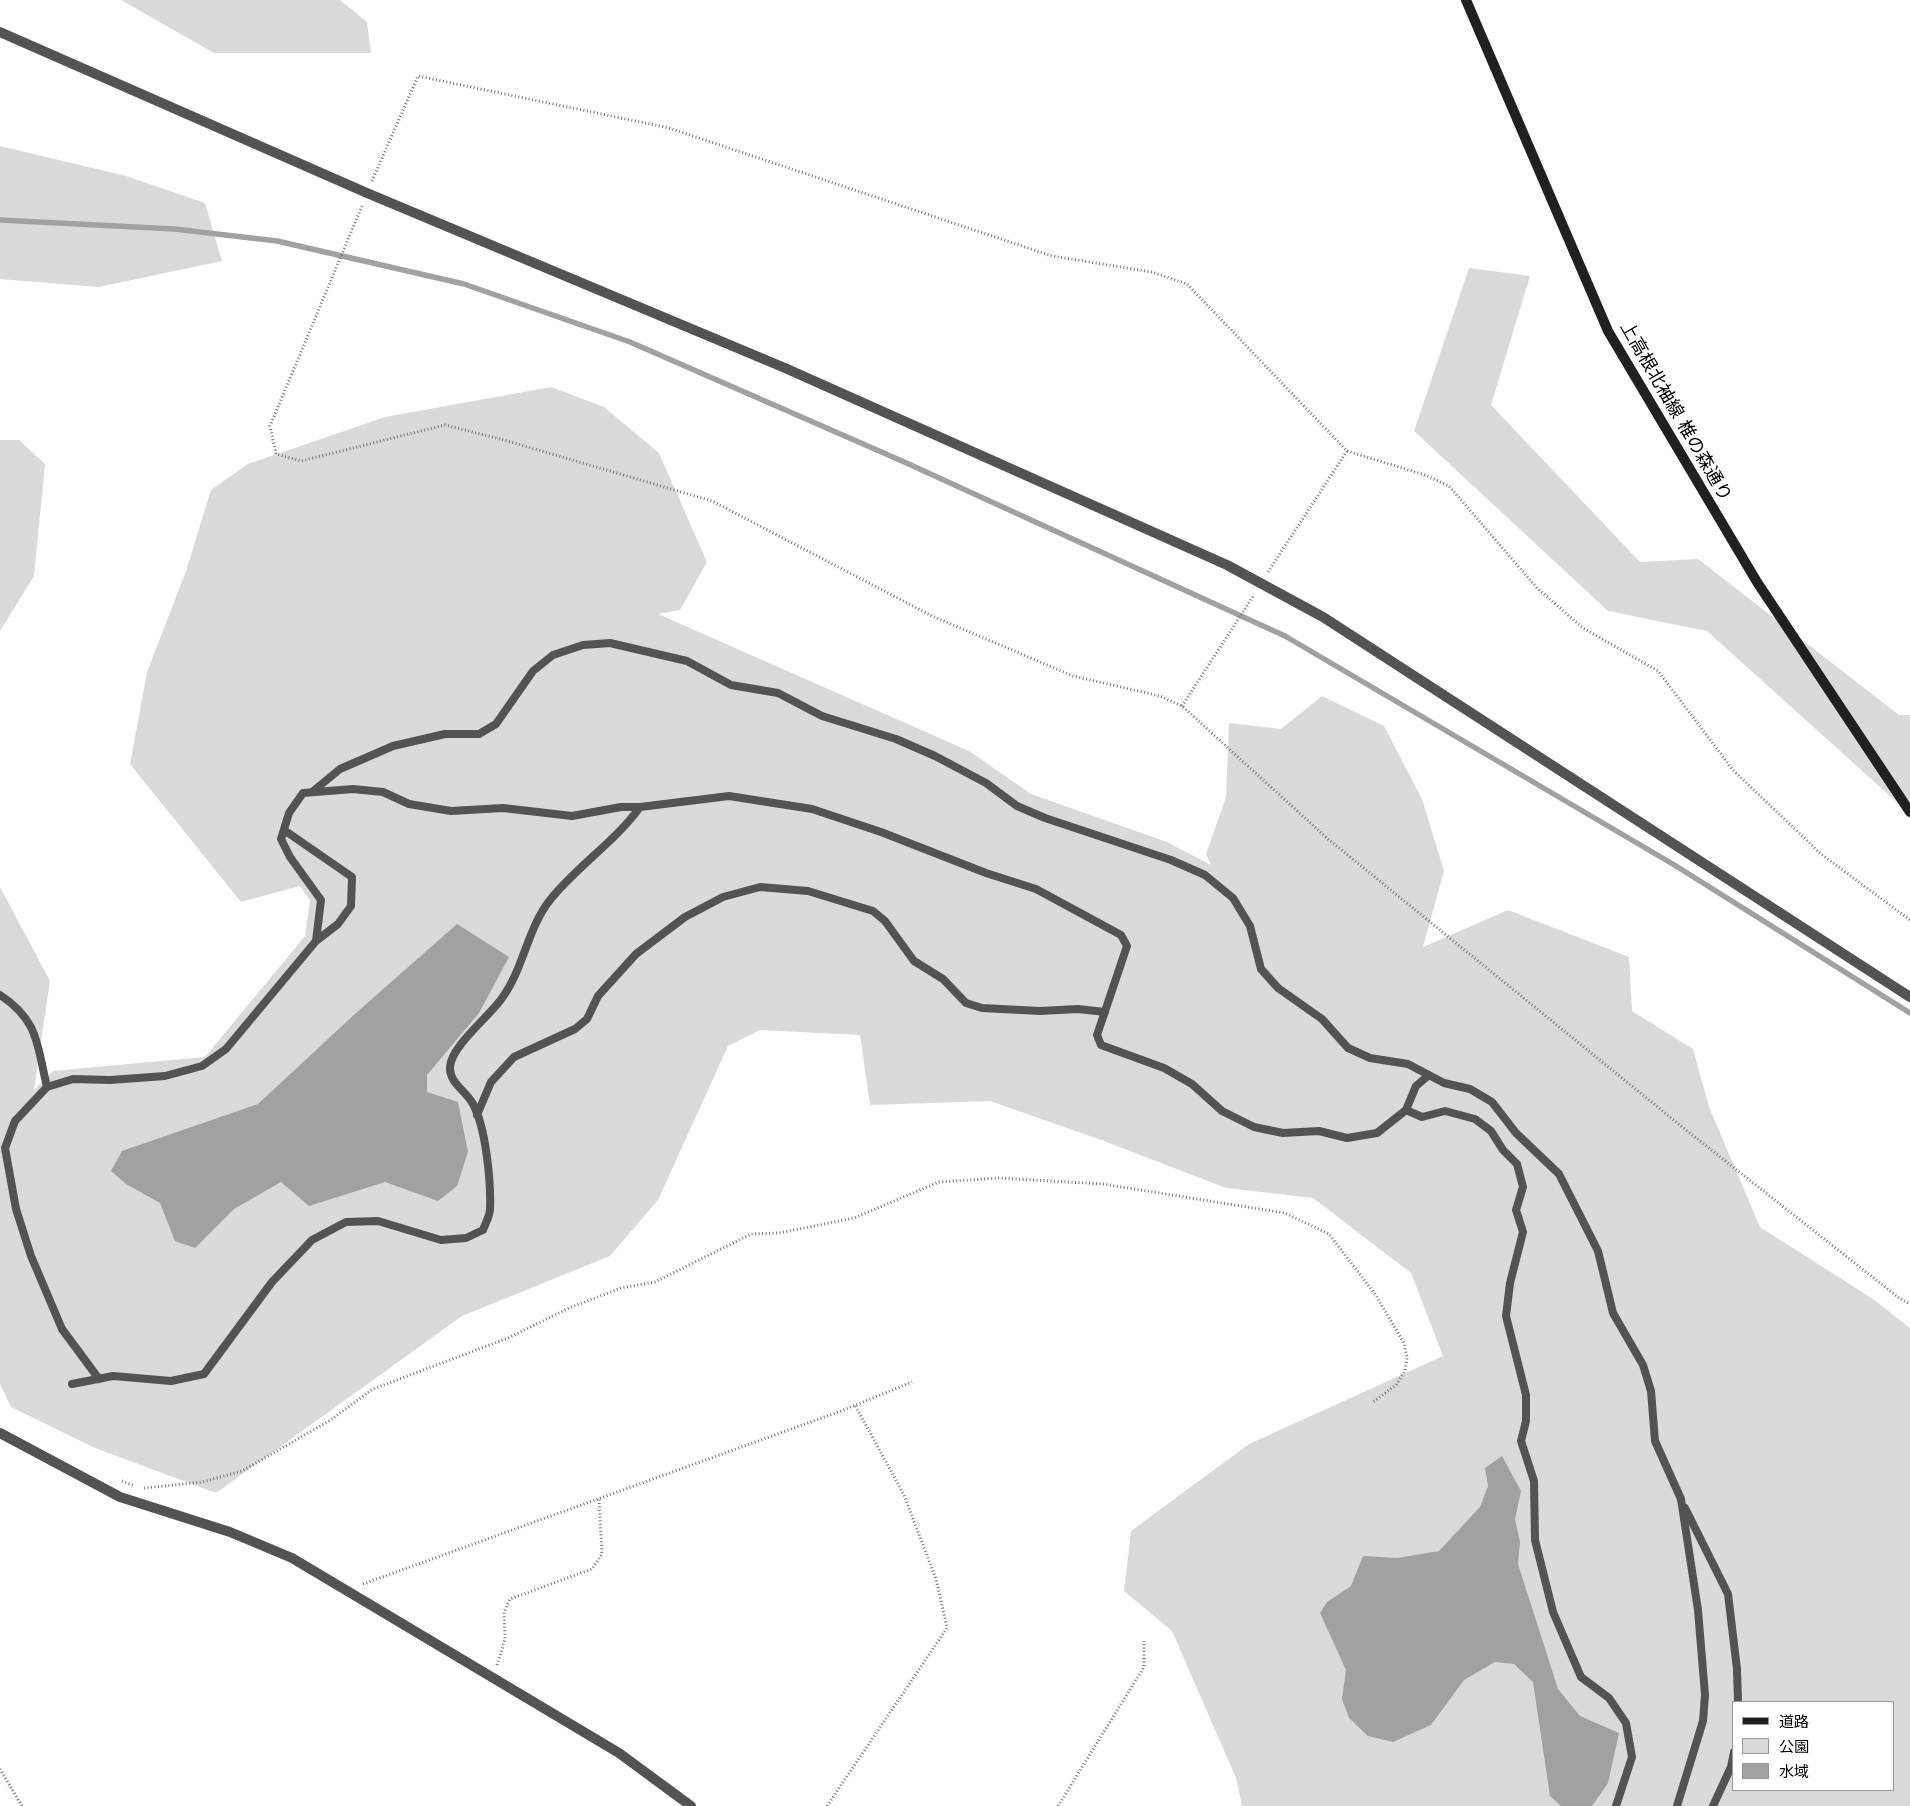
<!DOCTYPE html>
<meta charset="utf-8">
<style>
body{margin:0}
#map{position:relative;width:1910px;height:1806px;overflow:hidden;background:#fff;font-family:"DejaVu Sans","Noto Sans JP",sans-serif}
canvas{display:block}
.legend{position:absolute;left:1732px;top:1701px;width:162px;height:90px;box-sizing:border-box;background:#fff;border:1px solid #999;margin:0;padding:6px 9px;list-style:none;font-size:15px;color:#000}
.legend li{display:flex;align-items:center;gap:10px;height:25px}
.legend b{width:25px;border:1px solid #999}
</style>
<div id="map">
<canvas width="1910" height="1806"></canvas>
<ul class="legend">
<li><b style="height:6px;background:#202020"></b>道路</li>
<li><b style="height:14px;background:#dadada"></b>公園</li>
<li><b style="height:14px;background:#a1a1a1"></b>水域</li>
</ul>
</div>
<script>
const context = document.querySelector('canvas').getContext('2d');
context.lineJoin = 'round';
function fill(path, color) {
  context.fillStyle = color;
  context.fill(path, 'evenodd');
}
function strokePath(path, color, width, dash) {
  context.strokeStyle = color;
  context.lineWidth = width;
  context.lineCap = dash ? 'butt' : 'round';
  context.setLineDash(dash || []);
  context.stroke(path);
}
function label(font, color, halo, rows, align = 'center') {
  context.font = font + ' "DejaVu Sans","Noto Sans JP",sans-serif';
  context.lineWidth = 4;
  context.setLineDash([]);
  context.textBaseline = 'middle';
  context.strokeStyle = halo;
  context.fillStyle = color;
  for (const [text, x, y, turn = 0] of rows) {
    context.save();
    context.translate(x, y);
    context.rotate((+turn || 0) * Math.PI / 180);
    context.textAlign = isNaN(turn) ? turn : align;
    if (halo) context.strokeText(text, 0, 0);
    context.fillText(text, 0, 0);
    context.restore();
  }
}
fill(new Path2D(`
 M121 0H340L367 22 371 53H214Z
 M0 146 126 176 205 203 222 261 99 287 0 279Z
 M1469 268 1530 276 1491 405 1640 562 1698 559 1899 715H1910V814L1707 631 1608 611 1414 431Z
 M551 387 604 407 659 453 707 562 680 610 658 614 969 751 1031 794 1167 842 1211 865 1206 854 1226 797 1229 723 1281 729 1322 696 1384 726 1422 799 1444 871 1423 947 1508 910 1629 957 1632 1011 1693 1049 1709 1107 1760 1227 1873 1299 1910 1328V1806H1242L1236 1778 1172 1631 1124 1591 1131 1531 1249 1444 1443 1356 1411 1273 1313 1198 1226 1188 1104 1141 990 1101 870 1105 860 1035 760 1030 728 1046 658 1200 610 1256 462 1316 216 1493 95 1448 11 1407 0 1384V887L50 981 34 1090 53 1071 205 1057 305 936 310 900 300 886 241 902 130 764 147 672 186 571 211 490 248 464 385 417ZM1734 1702H1894V1790H1734Z
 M0 440H19L45 464 34 576 0 631Z`), '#dadada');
fill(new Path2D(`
 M457 924 509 957 479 1013 427 1075V1092L458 1102 468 1152 457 1186 438 1201 385 1182 309 1206 281 1182 234 1209 195 1248 175 1241 160 1203 126 1184 111 1171 122 1151 258 1104 356 1013Z
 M1502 1456 1521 1491 1515 1519 1520 1542 1518 1564 1558 1689 1580 1716 1619 1733 1608 1783 1592 1806H1561L1550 1796 1533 1682 1514 1664 1495 1662 1464 1680 1431 1725 1393 1742 1368 1736 1349 1718 1342 1699 1346 1670 1320 1613 1327 1602 1351 1586 1363 1556 1398 1558 1439 1551 1480 1507 1488 1486 1485 1468Z`), '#a1a1a1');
strokePath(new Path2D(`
 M0 220 174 229 277 241 464 284 630 342 902 461 1285 636 1676 866 1910 1013`), '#a1a1a1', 5.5);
strokePath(new Path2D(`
 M372 181 418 76 669 128 1052 256 1152 272 1187 284 1347 451 1425 475 1449 486 1537 588 1583 628 1658 671 1733 770 1821 854 1910 920
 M362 206 270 426 276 454 301 461 445 425 504 440 712 501 932 616 1073 676 1160 696 1182 706 1328 839 1681 1126 1899 1298 1910 1304
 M1268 572 1347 451
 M1182 706 1254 595
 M122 1481 135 1486
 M144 1488 202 1482 242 1471 329 1421 373 1389 508 1338 569 1308 621 1288 655 1282 751 1234 779 1233 854 1218 939 1182 999 1178 1103 1184 1285 1213 1329 1234 1375 1294 1404 1343 1407 1358 1405 1371 1396 1385 1373 1402
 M363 1584 841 1411 912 1382
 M497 1665 505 1639 504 1612 510 1599 592 1569 602 1554 599 1499
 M0 1769 22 1806
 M827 1806 947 1628 936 1579 904 1495 855 1405
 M1058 1806 1144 1667V1641`), '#757575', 3, [1, 2.5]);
strokePath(new Path2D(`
 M312 792 340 769 393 746 445 734H479L496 724 533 671 553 655 583 645 610 643 687 661 731 685 778 693 822 716 896 739 935 756 986 783 1017 806 1045 818 1171 860 1205 875 1233 898 1250 926 1261 969 1278 988 1322 1019 1348 1048 1370 1058 1408 1064 1444 1083 1470 1089 1492 1102 1516 1133 1559 1174 1598 1251 1613 1313 1643 1365 1651 1391 1655 1441 1681 1499 1698 1610 1705 1695 1703 1721 1677 1806
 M284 830 352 877 351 906 338 924 316 941
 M0 995C39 1020 37 1046 47 1087
 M1406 1110 1416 1086 1429 1075
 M477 1115 491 1082 514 1057 575 1029 587 1019 598 996 636 954 685 917 723 897 760 887 808 891 873 911 885 921 914 961 943 979 966 1003 982 1008 1040 1011 1078 1009 1105 1012
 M99 1379 62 1329 31 1256 16 1209 5 1148 15 1121 47 1087 73 1079 110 1080 165 1076 202 1066 226 1049 316 941 321 900 290 857 281 839 289 813 303 793 353 789 383 792 409 804 451 811 503 808 572 816 621 807H640
 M72 1384 113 1376 171 1381 204 1374 272 1282 312 1240 346 1222 378 1221 441 1240 466 1238 483 1230C485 1224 490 1216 490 1209 491 1182 486 1128 473 1104 466 1091 449 1083 450 1067 451 1046 490 1016 502 998 524 968 527 929 550 900 577 866 615 842 640 807L729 796 812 809 881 832 986 873 1036 889 1121 935 1127 946 1097 1035 1101 1045 1164 1068 1192 1084 1222 1111 1254 1127 1283 1133 1319 1131 1347 1138 1377 1133 1406 1110 1422 1117 1445 1111 1475 1119 1491 1131 1503 1150 1517 1164 1523 1187 1516 1210 1523 1232 1510 1283 1506 1316 1526 1395V1421L1521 1441 1534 1481 1535 1540 1553 1612 1581 1677 1609 1698 1626 1723 1632 1757 1616 1806
 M1685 1508 1728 1594 1737 1669 1738 1702
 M1713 1806 1731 1767 1734 1752`), '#535353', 8);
strokePath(new Path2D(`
 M0 32 367 193 785 368 1227 565 1323 617 1910 997
 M0 1433 120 1497 230 1532 292 1558 619 1753 691 1806`), '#535353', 10);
strokePath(new Path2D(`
 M1466 0 1608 331 1757 582 1910 812`), '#202020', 10);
label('18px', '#000', '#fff', [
 ["上高根北袖線 椎の森通り",1675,412,60]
]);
</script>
